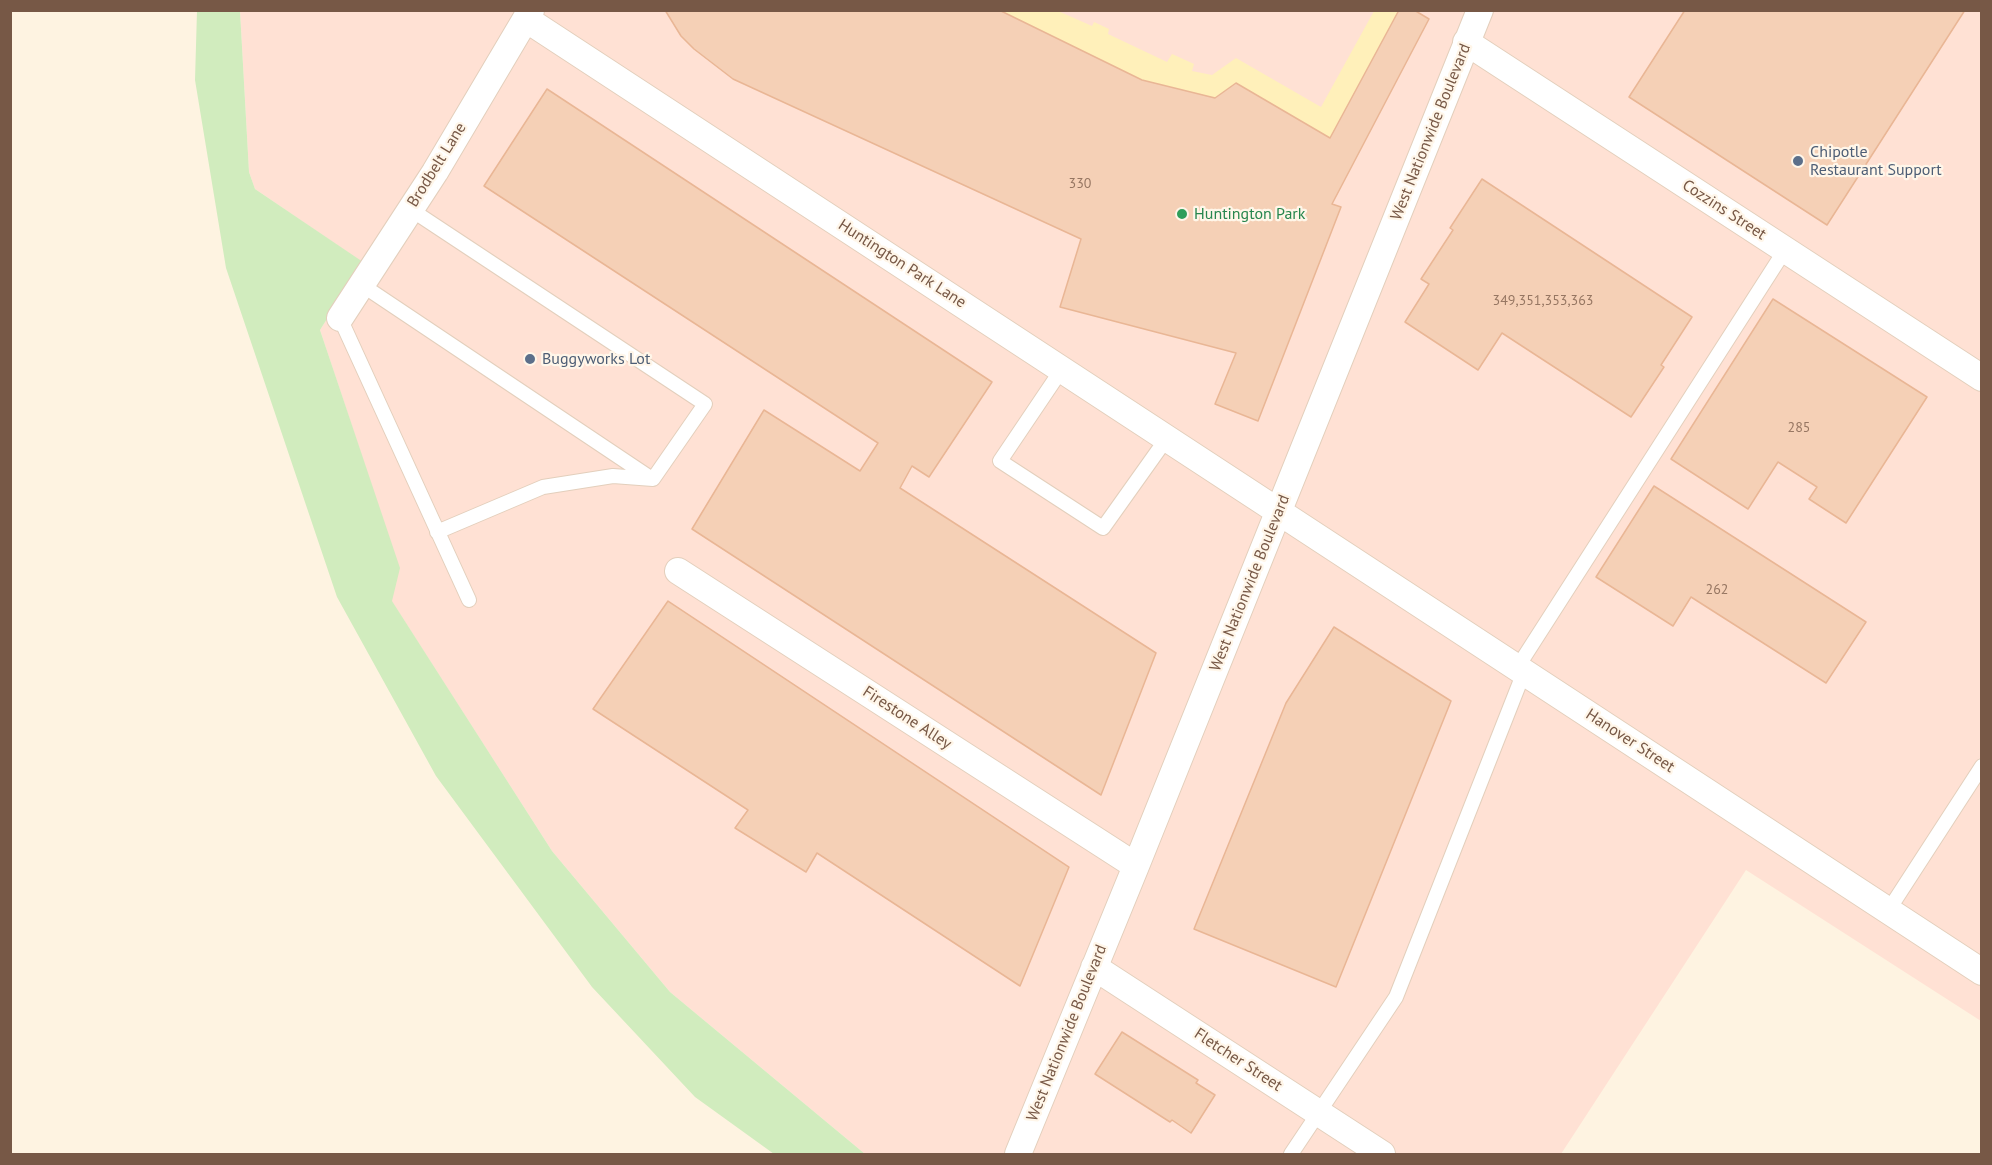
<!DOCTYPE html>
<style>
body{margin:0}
#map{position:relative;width:1992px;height:1165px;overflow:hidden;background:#fef3e1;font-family:"PT Sans",sans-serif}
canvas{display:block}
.frame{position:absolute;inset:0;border:12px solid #775846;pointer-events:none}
</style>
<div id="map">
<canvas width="1992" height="1165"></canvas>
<div class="frame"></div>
</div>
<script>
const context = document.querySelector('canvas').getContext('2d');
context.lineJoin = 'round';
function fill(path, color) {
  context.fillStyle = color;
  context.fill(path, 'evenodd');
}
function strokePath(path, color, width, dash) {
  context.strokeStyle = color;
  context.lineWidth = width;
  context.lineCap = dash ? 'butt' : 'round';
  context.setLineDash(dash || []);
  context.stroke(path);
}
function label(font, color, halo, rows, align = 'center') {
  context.font = font + ' "PT Sans",sans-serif';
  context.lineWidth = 4.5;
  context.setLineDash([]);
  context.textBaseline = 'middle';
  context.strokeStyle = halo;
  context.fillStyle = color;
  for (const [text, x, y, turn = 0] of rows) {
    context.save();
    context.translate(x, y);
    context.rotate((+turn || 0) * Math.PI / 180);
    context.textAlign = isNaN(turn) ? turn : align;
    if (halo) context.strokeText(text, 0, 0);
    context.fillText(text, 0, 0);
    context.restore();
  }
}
fill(new Path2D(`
 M240 11H1981V1021L1746 870 1561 1154H865L670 992 552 851 391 600 399 568 320 330 362 262 255 189 249 172Z`), '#ffe1d4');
fill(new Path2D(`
 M197 11H240L249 172 255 189 363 262 320 330 400 568 392 601 552 851 670 992 865 1154H774L695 1097 592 987 436 776 337 597 226 268 195 80Z`), '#d1ecbe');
fill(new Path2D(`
 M999 11H1058L1092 26 1094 22 1109 29 1108 34 1167 62 1172 54 1194 64 1192 71 1212 75 1236 58 1321 107 1374 11H1399L1330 138 1236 83 1215 98 1142 80Z`), '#fff0ba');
const building = new Path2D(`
 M665 10H999L1142 80 1215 98 1236 83 1330 138 1399 10H1414L1429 19 1332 204 1341 207 1258 421 1215 404 1236 353 1060 307 1081 239 733 79 694 49 681 36Z
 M1685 10H1965L1827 225 1629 97Z
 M547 89 992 382 929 477 912 466 900 488 1156 653 1101 795 692 529 764 410 860 471 878 443 484 186Z
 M1482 179 1692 317 1661 365 1664 367 1631 417 1502 333 1478 370 1405 322 1429 284 1421 279 1453 230 1450 228Z
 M1773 299 1927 397 1846 523 1809 499 1817 487 1778 462 1748 509 1671 459Z
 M1654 486 1866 622 1826 683 1691 597 1673 626 1596 577Z
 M668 601 1069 867 1020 986 817 853 806 872 735 828 748 810 593 709Z
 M1334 627 1451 701 1336 987 1194 929 1286 703Z
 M1122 1032 1198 1080 1196 1083 1215 1095 1191 1133 1172 1120 1170 1122 1095 1074Z`);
fill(building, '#f5d0b6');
strokePath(building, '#e9b695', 1.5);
const lane = new Path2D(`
 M410 209 705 404 653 479 613 476 543 487 437 532
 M362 285 652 479
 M340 318 469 600
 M1062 369 1000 461 1103 528 1167 438
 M1517 668 1785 250
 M1888 911 1982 766
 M1291 1154 1396 997 1524 672`);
const street = new Path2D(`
 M526 19 1982 972
 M1466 42 1982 378
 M340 318 435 172 531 10
 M678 571 1136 866
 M1094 967 1382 1154
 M1018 1154 1136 866 1480 10`);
strokePath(lane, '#e3cfbc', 16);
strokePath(street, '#e3cfbc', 28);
strokePath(lane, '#fff', 14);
strokePath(street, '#fff', 26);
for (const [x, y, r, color] of [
 [1798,161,6,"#5c6f8a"],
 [1182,214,6,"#2e9e5b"],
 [530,359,6,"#5c6f8a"]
]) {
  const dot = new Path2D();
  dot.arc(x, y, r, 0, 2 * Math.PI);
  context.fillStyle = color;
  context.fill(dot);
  strokePath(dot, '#fff6e9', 2);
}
label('14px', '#967662', null, [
 ["330",1080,184],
 ["349,351,353,363",1543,301],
 ["285",1799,428],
 ["262",1717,590]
]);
label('16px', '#775846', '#fff6e9', [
 ["West Nationwide Boulevard",1431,132,-68],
 ["Brodbelt Lane",437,165,-58],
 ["Cozzins Street",1724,210,33],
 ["Huntington Park Lane",902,264,33],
 ["West Nationwide Boulevard",1250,583,-68],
 ["Firestone Alley",907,718,33],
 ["Hanover Street",1630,741,33],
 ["West Nationwide Boulevard",1067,1033,-68],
 ["Fletcher Street",1238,1060,33]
]);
label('16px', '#4e5e75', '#fff6e9', [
 ["Chipotle",1810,152],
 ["Restaurant Support",1810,170],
 ["Buggyworks Lot",542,359]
], 'left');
label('16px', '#27864d', '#fff6e9', [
 ["Huntington Park",1194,214]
], 'left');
</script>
